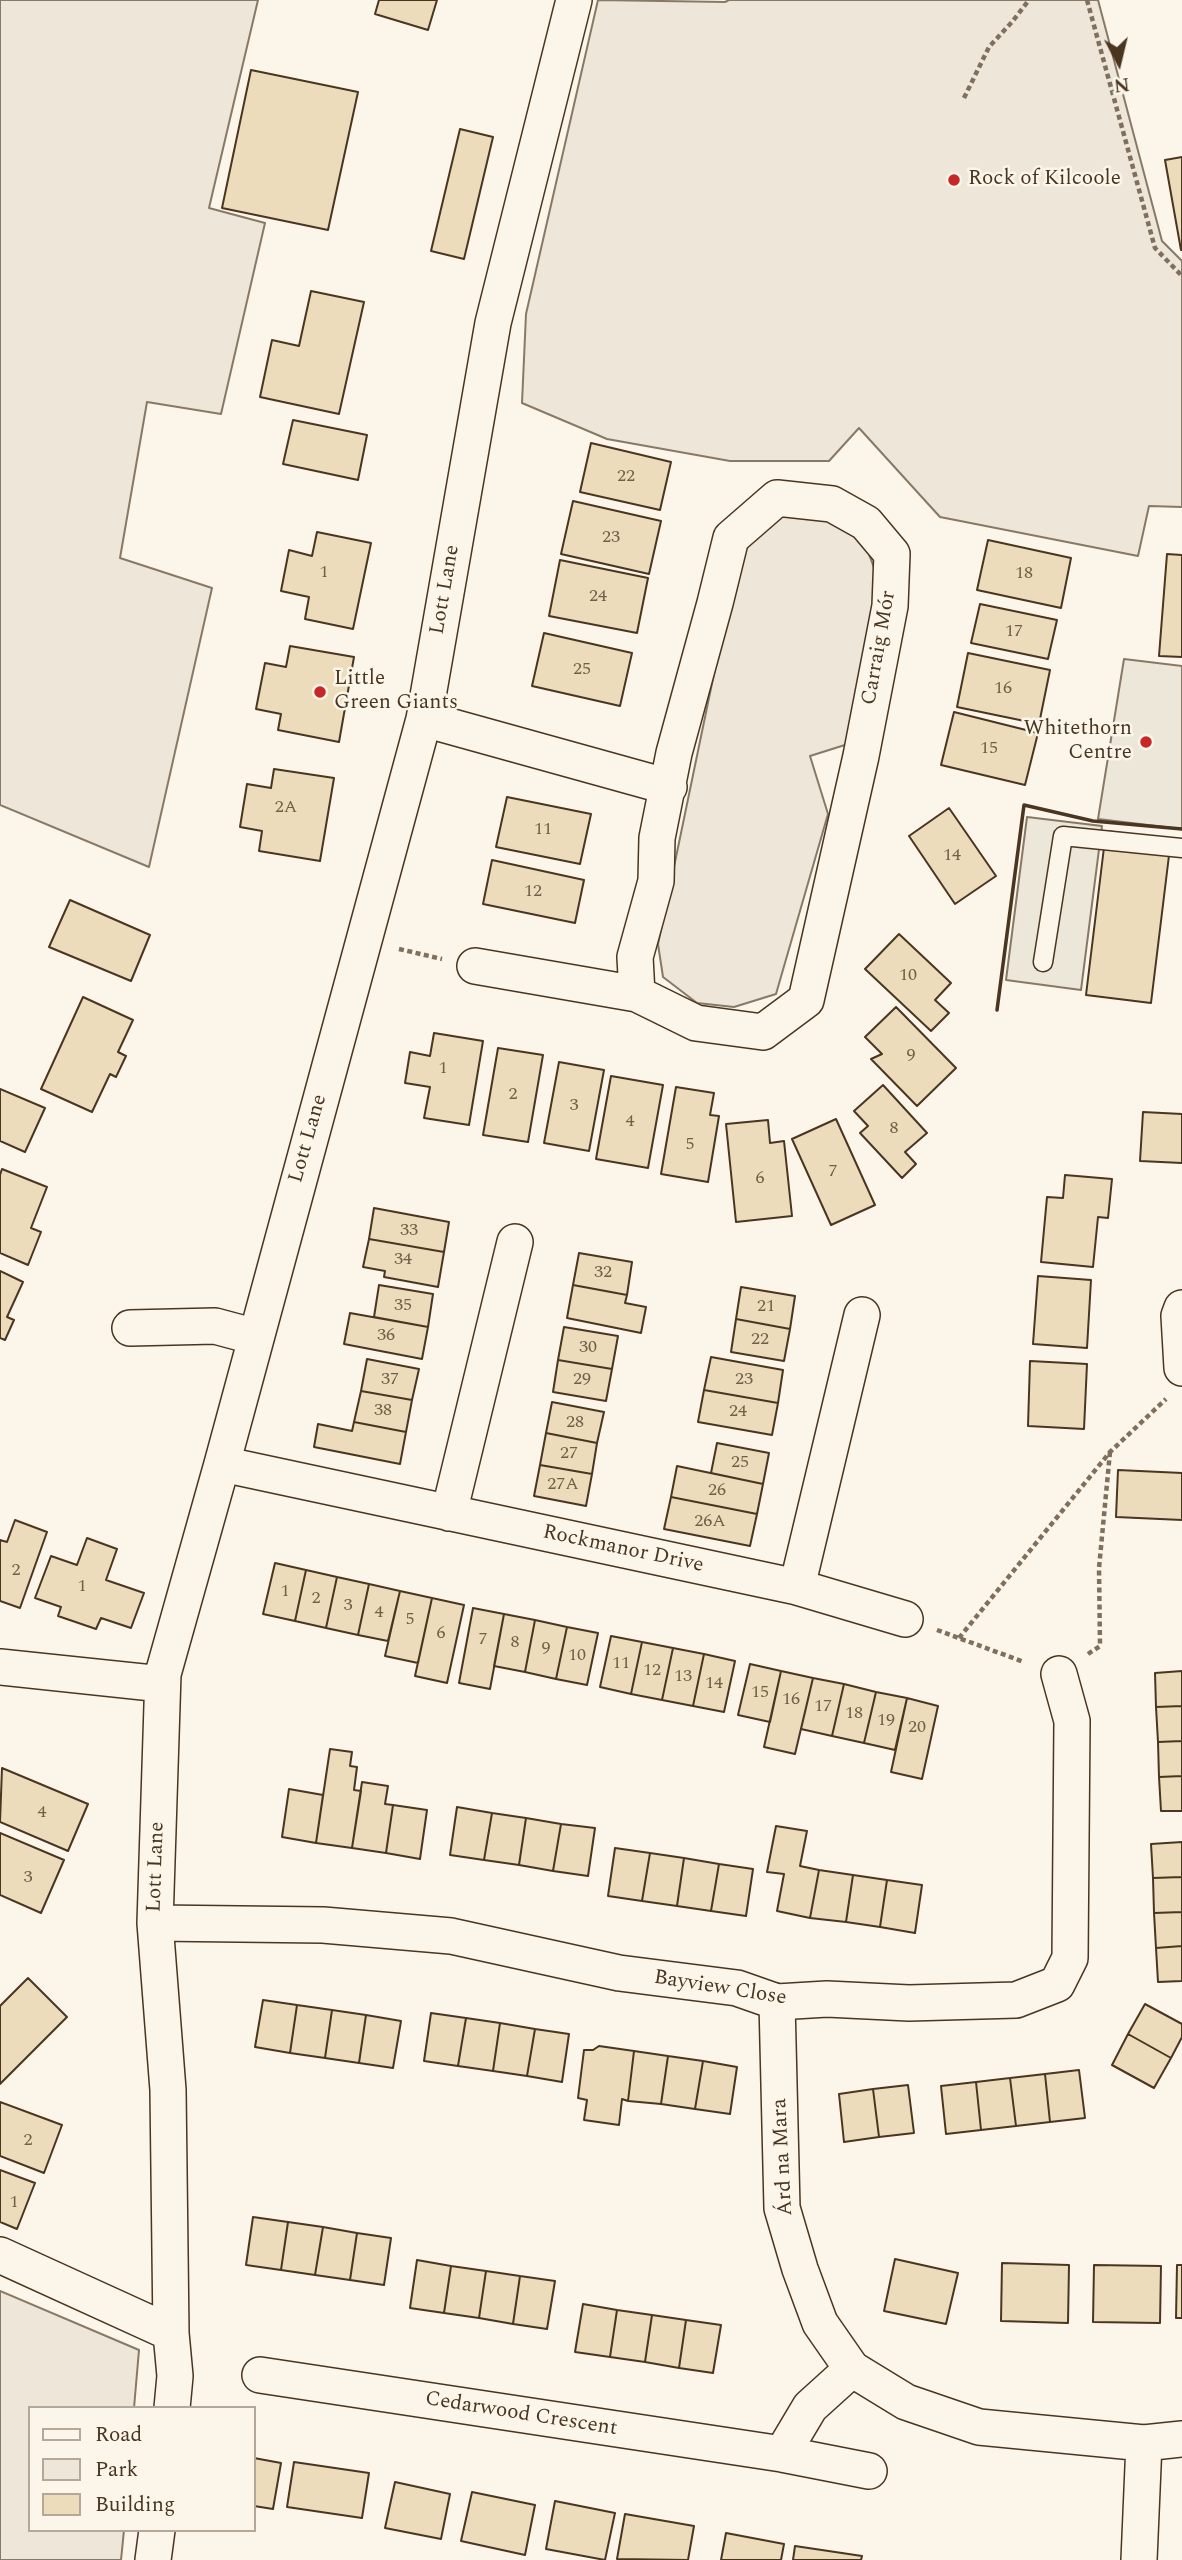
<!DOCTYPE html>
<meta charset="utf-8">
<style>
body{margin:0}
#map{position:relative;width:1182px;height:2560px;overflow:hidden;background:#fbf6e9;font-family:Spectral,serif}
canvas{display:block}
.legend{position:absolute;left:28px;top:2406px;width:228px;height:126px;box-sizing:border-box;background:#fbf6e9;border:2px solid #b4a999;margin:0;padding:9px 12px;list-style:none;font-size:21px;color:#4a3520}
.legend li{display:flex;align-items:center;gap:14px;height:35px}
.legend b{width:35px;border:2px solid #b4a999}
.north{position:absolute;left:1084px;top:28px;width:70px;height:70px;-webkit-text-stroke:5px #fbf6e9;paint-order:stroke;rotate:173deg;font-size:19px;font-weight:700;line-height:28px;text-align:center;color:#4a3520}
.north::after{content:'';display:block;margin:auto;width:24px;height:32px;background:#4a3520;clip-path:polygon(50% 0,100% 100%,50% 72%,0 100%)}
</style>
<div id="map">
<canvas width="1182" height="2560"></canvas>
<ul class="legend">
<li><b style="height:9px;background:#fbf6e9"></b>Road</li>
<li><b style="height:19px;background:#ede6d9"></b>Park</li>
<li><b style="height:19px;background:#ecdcbc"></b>Building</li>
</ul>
<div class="north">N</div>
</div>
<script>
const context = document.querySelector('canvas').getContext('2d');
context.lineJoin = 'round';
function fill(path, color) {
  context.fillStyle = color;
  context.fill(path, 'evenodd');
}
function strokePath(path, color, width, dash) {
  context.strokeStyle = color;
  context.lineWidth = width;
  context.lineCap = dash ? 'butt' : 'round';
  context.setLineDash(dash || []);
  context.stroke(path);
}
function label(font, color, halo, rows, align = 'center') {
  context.font = font + ' Spectral,serif';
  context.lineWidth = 5;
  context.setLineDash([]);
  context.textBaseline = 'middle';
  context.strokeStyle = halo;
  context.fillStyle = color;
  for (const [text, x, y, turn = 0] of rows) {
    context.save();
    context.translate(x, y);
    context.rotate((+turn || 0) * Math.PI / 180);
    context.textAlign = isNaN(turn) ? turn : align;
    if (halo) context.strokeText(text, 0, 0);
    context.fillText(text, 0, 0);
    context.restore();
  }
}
const green = new Path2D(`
 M0 0H258L209 208 265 223 221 414 147 402 120 558 212 588 149 867 0 805Z
 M598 0 725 2 729 0H1098L1162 241 1182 261V507L1149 506 1138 556 940 517 859 428 829 461H730L607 439 522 403 526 314Z
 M785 513 836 519 864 541 876 573 878 590 848 744 810 756 828 814 776 994 734 1007 697 1003 663 977 658 944 739 553Z
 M0 2291 139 2350 134 2408H30V2530H124L121 2560H0Z`);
fill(green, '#ede6d9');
strokePath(green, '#887966', 2);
const parking = new Path2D(`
 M1124 659 1182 666V829L1098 819Z
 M1027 817 1102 826 1081 990 1006 980Z`);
fill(parking, '#ede7d9');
strokePath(parking, '#887966', 2);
const building = new Path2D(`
 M379 0H437L428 30 375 14Z
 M251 70 358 92 328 230 222 208Z
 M460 129 493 137 464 259 431 251Z
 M1182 157V250H1181L1165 160Z
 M311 291 364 302 339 414 260 397 272 340 299 346Z
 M293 420 367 435 358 480 283 464Z
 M591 443 671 462 660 510 580 492Z
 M573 501 661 521 649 574 561 554Z
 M317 532 371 543 353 629 305 619 309 597 281 591 289 550 312 556Z
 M988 540 1071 558 1061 608 977 590Z
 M1167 554 1182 555V657L1159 656Z
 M560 560 648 578 637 633 549 616Z
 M980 604 1057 620 1048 659 971 643Z
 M544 633 632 653 620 706 532 686Z
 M290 646 354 657 339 742 278 730 281 714 256 709 265 663 286 667Z
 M968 653 1050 670 1039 724 957 707Z
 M954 712 1038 733 1025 785 941 765Z
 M274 769 334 778 320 861 259 851 262 831 240 827 247 784 271 788Z
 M507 797 591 814 580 864 496 847Z
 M949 808 996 876 955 904 909 836Z
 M1106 831 1171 839 1151 1003 1086 995Z
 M492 860 584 880 575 923 483 904Z
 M70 900 150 935 131 981 49 947Z
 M899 934 951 983 935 1000 949 1013 931 1031 865 969Z
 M83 997 133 1020 118 1052 126 1056 116 1077 110 1074 92 1112 41 1089Z
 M896 1007 956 1068 917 1106 871 1059 882 1054 865 1037Z
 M434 1033 483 1041 469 1125 424 1118 430 1087 405 1083 410 1052 430 1056Z
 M498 1048 543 1055 528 1142 483 1135Z
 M559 1062 604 1070 589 1151 544 1143Z
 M611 1076 663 1085 648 1168 596 1159Z
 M883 1085 927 1133 905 1152 916 1164 902 1178 860 1133 868 1126 854 1111Z
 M676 1087 714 1093 710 1115 719 1116 708 1182 661 1174Z
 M0 1089 45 1108 25 1152 0 1141Z
 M1143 1112 1182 1114V1163L1140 1161Z
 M836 1119 875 1205 831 1225 792 1139Z
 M768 1120 770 1143 784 1141 792 1216 736 1222 726 1124Z
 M2 1169 47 1187 31 1228 41 1232 28 1265 0 1253V1175Z
 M1065 1175 1112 1179 1108 1218 1098 1217 1093 1267 1041 1262 1047 1197 1063 1198Z
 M374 1208 449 1222 444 1252 369 1239Z
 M369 1239 444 1252 438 1287 384 1277 385 1271 363 1267Z
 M579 1253 632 1262 627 1295 573 1285Z
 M0 1271 23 1282 7 1317 14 1320 5 1340 0 1338Z
 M1038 1276 1091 1280 1087 1348 1033 1344Z
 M379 1285 433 1294 428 1327 374 1317Z
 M573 1285 627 1295 625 1303 646 1307 641 1333 567 1318Z
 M741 1287 795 1296 790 1329 736 1319Z
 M350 1313 428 1327 422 1359 344 1344Z
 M736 1319 790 1329 784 1361 731 1352Z
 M564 1327 618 1336 612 1369 558 1360Z
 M711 1357 783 1370 778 1403 704 1390Z
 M367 1359 419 1369 412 1400 361 1391Z
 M558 1360 612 1369 606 1401 553 1392Z
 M1030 1361 1087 1364 1084 1429 1028 1426Z
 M704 1390 778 1403 772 1435 698 1422Z
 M361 1391 412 1400 406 1432 354 1422Z
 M552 1402 604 1412 597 1443 546 1433Z
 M354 1422 406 1432 400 1464 314 1447 318 1424 352 1431Z
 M546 1433 597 1443 592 1474 540 1465Z
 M717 1443 769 1453 763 1484 711 1473Z
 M540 1465 592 1474 586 1506 534 1496Z
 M677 1466 763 1484 757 1514 671 1497Z
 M1118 1470 1182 1473V1520L1116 1517Z
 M671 1497 757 1514 750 1546 664 1529Z
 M15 1520 47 1532 20 1608 0 1601V1540L7 1542Z
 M87 1538 117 1549 106 1580 144 1593 131 1628 101 1618 96 1629 58 1616 61 1607 35 1598 51 1556 77 1565Z
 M275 1563 306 1570 295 1621 263 1614Z
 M306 1570 337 1577 326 1628 295 1621Z
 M337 1577 369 1584 358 1635 326 1628Z
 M369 1584 400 1591 388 1641 358 1635Z
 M400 1591 432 1598 418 1663 385 1656Z
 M432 1598 464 1605 447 1683 415 1676Z
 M473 1608 504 1614 490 1689 459 1683Z
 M504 1614 535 1620 525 1672 494 1666Z
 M535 1620 567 1627 556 1679 525 1672Z
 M567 1627 598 1633 587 1685 556 1679Z
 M611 1636 642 1642 631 1694 600 1687Z
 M642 1642 673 1648 662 1700 631 1694Z
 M673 1648 704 1654 693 1706 662 1700Z
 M704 1654 735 1661 724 1712 693 1706Z
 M750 1664 781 1671 770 1722 738 1715Z
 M781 1671 813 1678 795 1754 764 1747Z
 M1182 1671V1706L1156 1707 1155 1673Z
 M813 1678 844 1684 832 1736 801 1729Z
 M844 1684 876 1692 864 1743 832 1736Z
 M876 1692 907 1698 895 1750 864 1743Z
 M907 1698 938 1706 922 1779 891 1772Z
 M1182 1706V1741L1158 1742 1156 1707Z
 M1182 1741V1776L1159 1777 1158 1742Z
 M330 1749 352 1752 350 1766 357 1767 354 1790 361 1791 352 1848 316 1843Z
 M2 1768 88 1804 68 1851 0 1822Z
 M1182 1776V1811H1161L1159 1777Z
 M362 1782 388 1786 385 1804 393 1805 386 1853 352 1848Z
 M289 1789 323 1795 316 1843 282 1837Z
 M393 1805 427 1810 420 1859 386 1853Z
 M457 1807 492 1813 484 1860 450 1855Z
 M492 1813 526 1818 519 1865 484 1860Z
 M526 1818 561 1824 553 1871 519 1865Z
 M561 1824 595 1828 588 1876 553 1871Z
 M776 1826 807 1831 800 1866 819 1870 810 1918 777 1911 784 1874 767 1872Z
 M0 1833 64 1860 41 1913 0 1895Z
 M1182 1842V1877L1153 1878 1151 1844Z
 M615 1848 650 1853 642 1901 608 1896Z
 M650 1853 684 1858 677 1906 642 1901Z
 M684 1858 719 1864 711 1911 677 1906Z
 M719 1864 753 1869 746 1916 711 1911Z
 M819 1870 853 1875 846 1922 810 1918Z
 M853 1875 887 1880 880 1927 846 1922Z
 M1182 1877V1912L1154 1913 1153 1878Z
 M887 1880 922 1885 915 1933 880 1927Z
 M1182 1912V1946L1156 1948 1154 1913Z
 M1182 1946V1981L1158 1982 1156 1948Z
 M28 1978 67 2017 0 2084V2006Z
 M263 2000 297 2005 290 2053 255 2047Z
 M1145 2004 1182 2024V2037L1171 2058 1128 2034Z
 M297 2005 332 2010 325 2058 290 2053Z
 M332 2010 366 2015 359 2063 325 2058Z
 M431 2013 466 2018 458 2066 424 2061Z
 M366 2015 401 2021 393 2068 359 2063Z
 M466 2018 500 2023 493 2071 458 2066Z
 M500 2023 535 2029 527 2076 493 2071Z
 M535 2029 569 2034 562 2082 527 2076Z
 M1128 2034 1171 2058 1154 2088 1112 2065Z
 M599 2046 634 2051 628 2101 622 2099 619 2125 584 2120 587 2100 578 2098 584 2050H593Z
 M634 2051 668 2056 661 2104 628 2101Z
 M668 2056 703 2061 695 2109 661 2104Z
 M703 2061 737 2067 730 2114 695 2109Z
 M1079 2070 1085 2118 1050 2122 1045 2074Z
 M1045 2074 1050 2122 1016 2126 1010 2078Z
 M1010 2078 1016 2126 981 2130 976 2082Z
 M976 2082 981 2130 946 2134 941 2086Z
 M908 2085 914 2133 879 2137 873 2089Z
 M873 2089 879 2137 844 2142 839 2094Z
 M0 2102 62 2125 44 2173 0 2156Z
 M0 2170 35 2183 17 2229 0 2222Z
 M253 2217 288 2222 281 2270 246 2265Z
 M288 2222 323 2227 315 2275 281 2270Z
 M323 2227 357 2233 350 2280 315 2275Z
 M357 2233 391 2238 384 2285 350 2280Z
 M895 2259 958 2273 946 2324 884 2311Z
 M417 2260 451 2266 444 2313 410 2308Z
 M1002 2263 1069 2265 1068 2323 1001 2321Z
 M1094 2265 1161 2266 1160 2323 1093 2322Z
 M1177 2265H1182V2318H1176Z
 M451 2266 486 2271 479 2318 444 2313Z
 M486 2271 520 2276 513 2324 479 2318Z
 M520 2276 555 2281 547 2329 513 2324Z
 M583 2304 617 2310 610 2357 575 2352Z
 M617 2310 652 2315 645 2362 610 2357Z
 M652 2315 686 2320 679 2368 645 2362Z
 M686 2320 721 2325 713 2373 679 2368Z
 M254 2458 281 2463 273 2509 254 2506Z
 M294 2462 369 2473 362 2518 287 2507Z
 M395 2482 450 2494 441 2539 385 2528Z
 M472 2492 535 2505 525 2555 461 2541Z
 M555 2501 615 2513 605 2560 546 2549Z
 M625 2514 694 2526 688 2560 617 2559Z
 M726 2533 784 2544 781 2560H721Z
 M795 2546 862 2556 861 2560H793Z`);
fill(building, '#ecdcbc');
strokePath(building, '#4a3520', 2);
const lane = new Path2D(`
 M1043 962 1063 836 1182 848`);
const street = new Path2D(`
 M777 498 832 504 866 523 892 554 890 606 861 756 806 1000 763 1032 696 1023 637 994 635 957 656 881 657 838 674 753 715 603 731 538Z
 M424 719 669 787
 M475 966 637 994
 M1182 1308 1179 1316 1182 1368
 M130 1328 215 1326 256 1337
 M222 1464 797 1587 905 1619
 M449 1513 515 1242
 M797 1587 862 1315
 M0 1667 162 1684
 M155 1923 323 1925 451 1936 619 1973 737 1988 777 2002 827 1999 909 2003 1016 2000 1057 1984 1070 1958 1072 1721 1059 1674
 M777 2002 782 2208 800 2269 820 2323 852 2369 906 2402 979 2427 1144 2443 1182 2439
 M0 2255 171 2333
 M260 2375 782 2454 869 2471
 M172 2408 175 2376 171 2333 168 2090 155 1923 163 1674 222 1464 424 719 493 323 574 0
 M782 2454 810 2407 852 2369
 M153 2560 157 2530
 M1139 2560 1144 2443`);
strokePath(lane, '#4a3520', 21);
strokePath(street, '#4a3520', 38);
strokePath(new Path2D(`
 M1087 0 1155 248 1182 276
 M964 98 989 47 1012 22 1029 0
 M399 949 442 959
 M937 1630 1024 1662
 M959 1638 1110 1452 1166 1399
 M1088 1654 1100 1646 1099 1568 1110 1452`), '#7f6f5c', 4.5, [5, 3.5]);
strokePath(lane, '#fbf6e9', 18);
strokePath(street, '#fbf6e9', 35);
strokePath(new Path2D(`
 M997 1010 1024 805 1093 821 1182 829`), '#4a3520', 3.5);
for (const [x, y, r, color] of [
 [954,180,7,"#c62828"],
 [320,692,7,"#c62828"],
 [1146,742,7,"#c62828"]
]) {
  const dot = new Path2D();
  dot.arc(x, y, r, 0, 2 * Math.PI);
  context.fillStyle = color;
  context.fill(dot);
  strokePath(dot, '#fbf6e9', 2.5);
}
label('18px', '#725f47', null, [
 ["22",626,477],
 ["23",611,538],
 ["1",324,573],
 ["18",1024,574],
 ["24",598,597],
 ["17",1014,632],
 ["25",582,670],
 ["16",1003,689],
 ["15",989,749],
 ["2A",286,808],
 ["11",543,830],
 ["14",952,856],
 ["12",533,892],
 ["10",908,976],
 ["9",911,1056],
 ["1",443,1069],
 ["2",513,1095],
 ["3",574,1106],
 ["4",630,1122],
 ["8",894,1129],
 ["5",690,1145],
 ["7",833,1172],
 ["6",760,1179],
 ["33",409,1231],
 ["34",403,1260],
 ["32",603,1273],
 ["35",403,1306],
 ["21",766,1307],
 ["36",386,1336],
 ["22",760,1340],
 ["30",588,1348],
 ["37",390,1380],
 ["29",582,1380],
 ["23",744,1380],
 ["38",383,1411],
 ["24",738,1412],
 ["28",575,1423],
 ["27",569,1454],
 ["25",740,1463],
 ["27A",563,1485],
 ["26",717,1491],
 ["26A",710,1522],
 ["2",16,1571],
 ["1",82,1587],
 ["1",285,1592],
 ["2",316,1599],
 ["3",348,1606],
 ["4",379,1613],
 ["5",410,1620],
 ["6",441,1634],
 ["7",483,1640],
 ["8",515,1643],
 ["9",546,1649],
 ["10",577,1656],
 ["11",621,1664],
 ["12",652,1671],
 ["13",683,1677],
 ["14",714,1684],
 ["15",760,1693],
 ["16",791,1700],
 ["17",823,1707],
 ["18",854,1714],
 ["19",886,1721],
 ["20",917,1728],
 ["4",42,1813],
 ["3",28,1878],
 ["2",28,2141],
 ["1",14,2203]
]);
label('21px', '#4a3520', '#fbf6e9', [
 ["Rock of Kilcoole",968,180],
 ["Little",334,680],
 ["Green Giants",334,704],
 ["Whitethorn",1132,730,"right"],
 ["Centre",1132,754,"right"]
], 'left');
label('21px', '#4a3520', '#fbf6e9', [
 ["Lott Lane",446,590,-80],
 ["Carraig Mór",880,648,-80],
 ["Lott Lane",309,1139,-74],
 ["Rockmanor Drive",623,1550,12],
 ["Lott Lane",157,1867,-88],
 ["Bayview Close",720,1989,9],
 ["Árd na Mara",784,2157,-93],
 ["Cedarwood Crescent",521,2415,9]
]);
</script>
